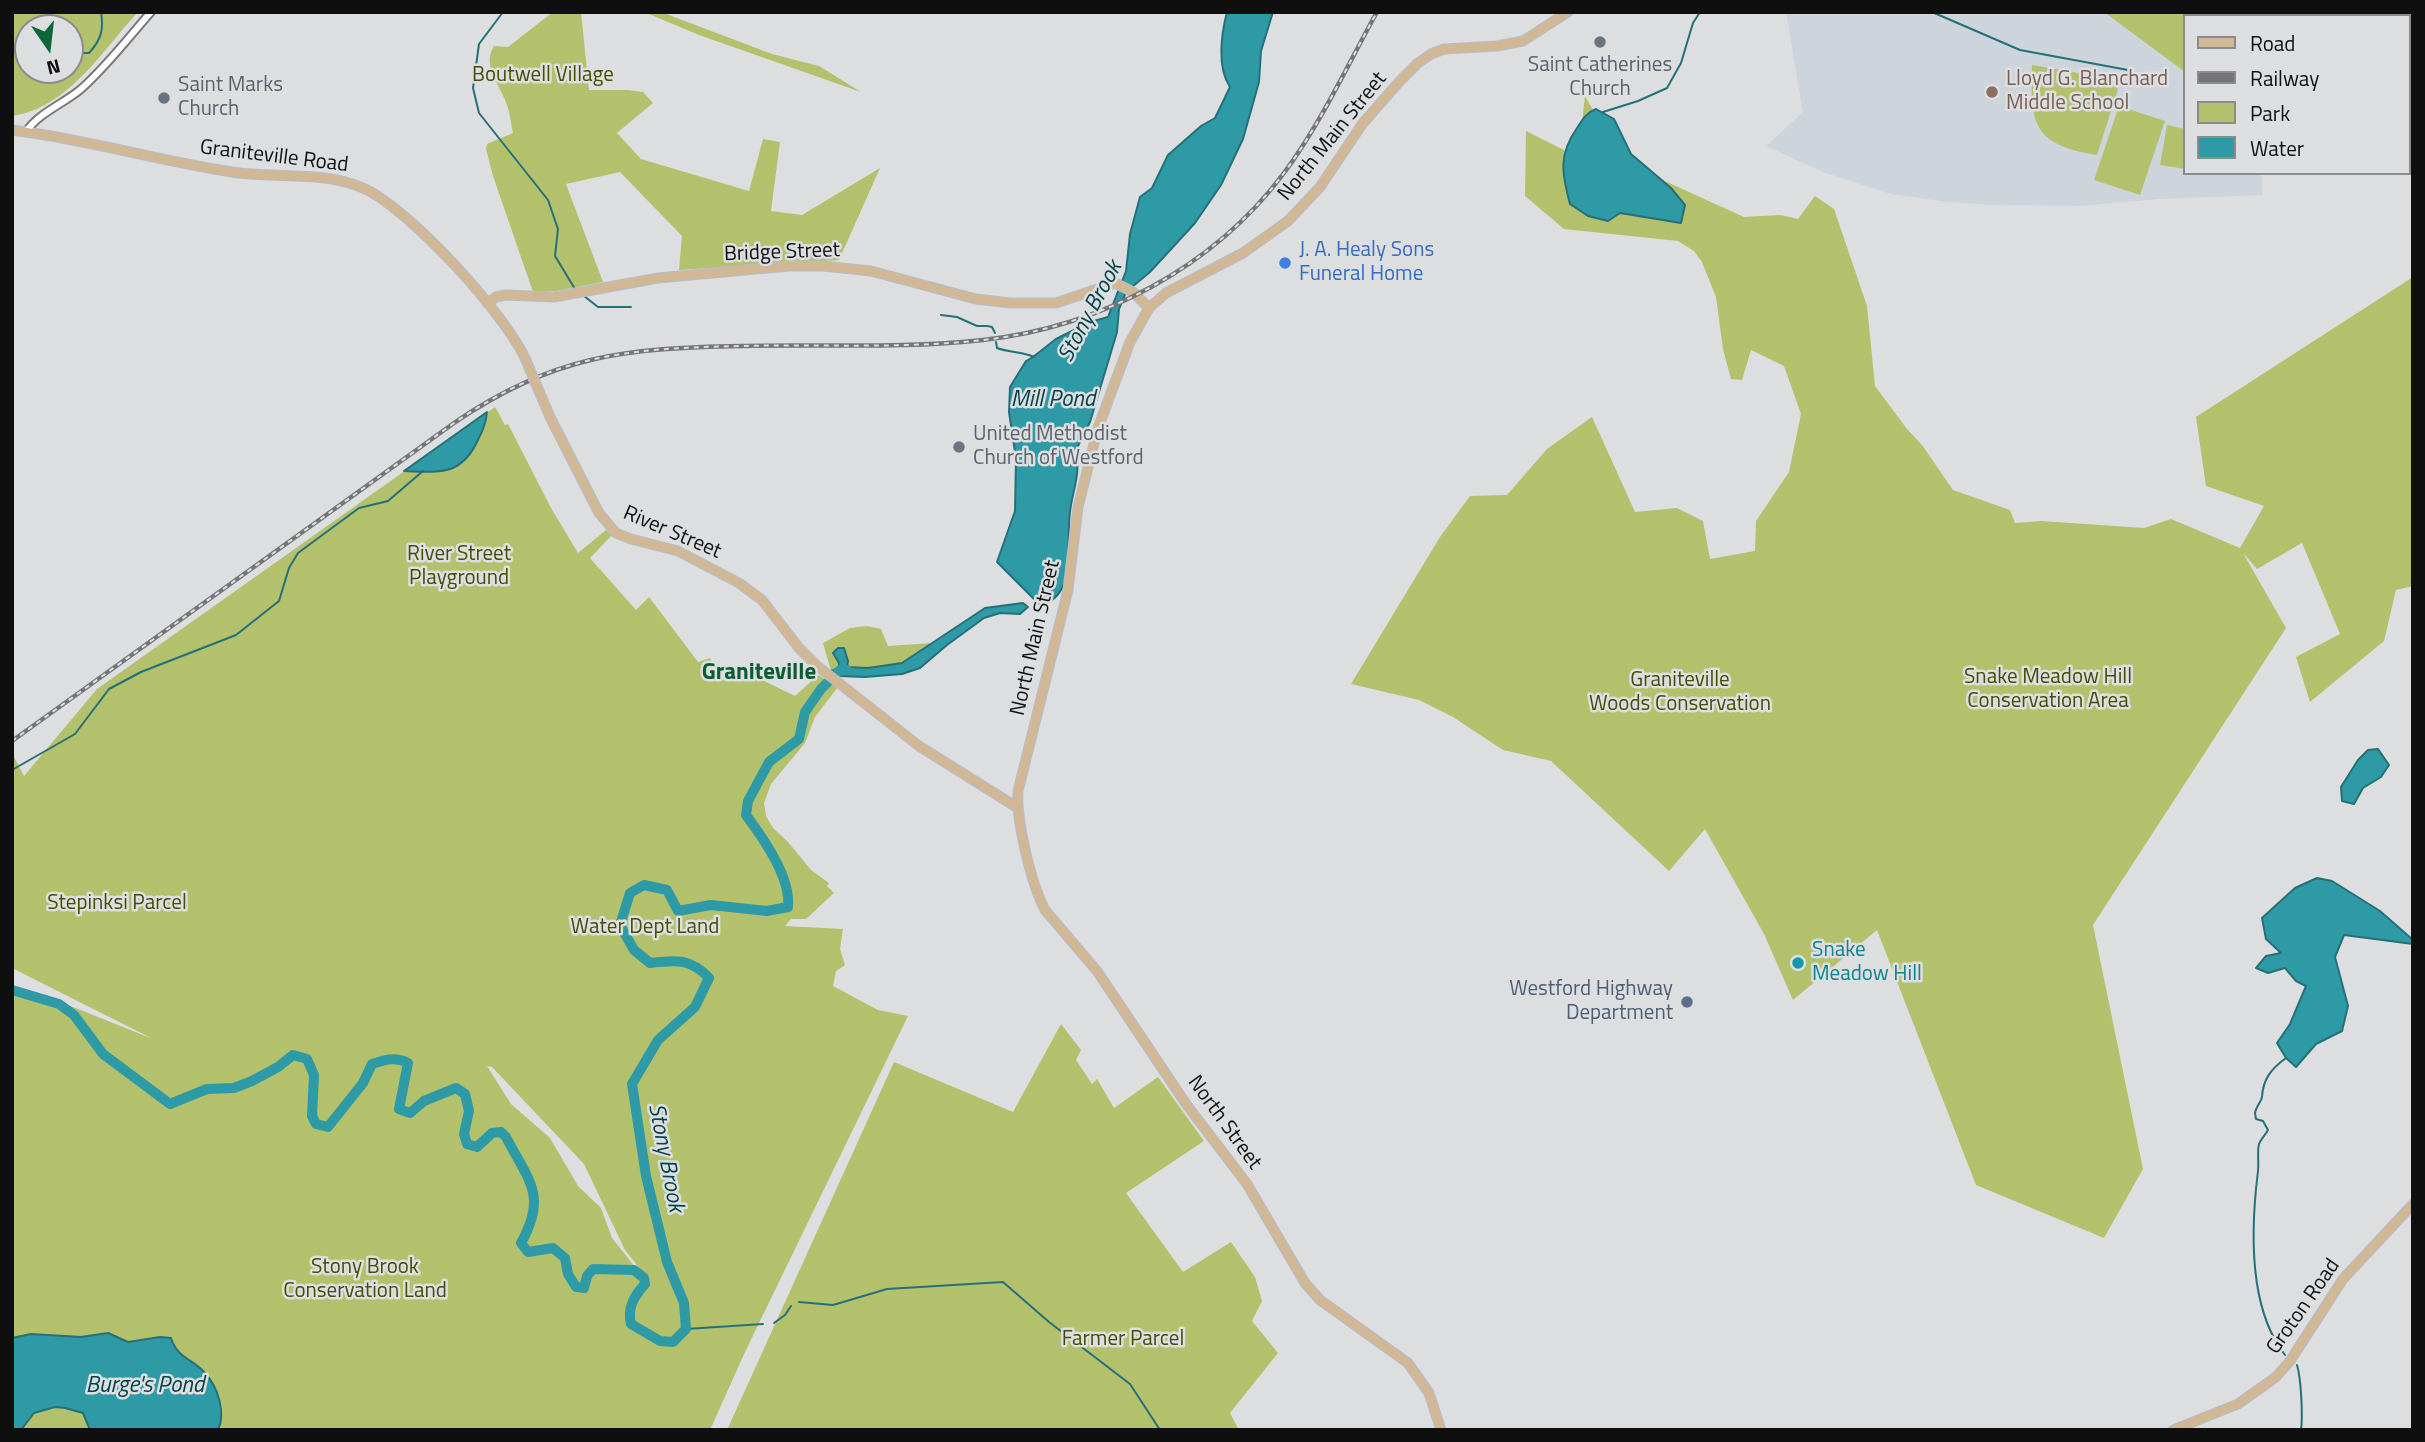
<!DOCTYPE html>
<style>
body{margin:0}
#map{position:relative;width:2425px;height:1442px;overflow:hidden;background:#dddee0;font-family:"Titillium Web",sans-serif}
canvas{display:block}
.frame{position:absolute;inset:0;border:14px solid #0f0f10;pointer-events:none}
.legend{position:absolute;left:2183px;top:14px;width:228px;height:161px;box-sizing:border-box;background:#dddee0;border:2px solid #8b8b8d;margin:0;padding:9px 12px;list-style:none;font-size:21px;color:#0f0f10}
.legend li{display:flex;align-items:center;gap:14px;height:35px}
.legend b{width:35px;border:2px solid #8b8b8d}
.north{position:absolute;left:14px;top:14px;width:70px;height:70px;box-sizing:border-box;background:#dddee0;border:2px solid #8b8b8d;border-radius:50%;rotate:166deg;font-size:19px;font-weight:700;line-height:28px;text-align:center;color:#0f0f10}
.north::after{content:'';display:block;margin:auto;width:24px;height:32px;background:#0d6639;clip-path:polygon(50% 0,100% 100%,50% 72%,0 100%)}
</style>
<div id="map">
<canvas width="2425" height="1442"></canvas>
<div class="frame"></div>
<ul class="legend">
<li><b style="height:9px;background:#d1b794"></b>Road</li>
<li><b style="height:9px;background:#757577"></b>Railway</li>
<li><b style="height:19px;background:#b3c16c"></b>Park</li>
<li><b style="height:19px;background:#2e9aa5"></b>Water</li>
</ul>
<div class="north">N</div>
</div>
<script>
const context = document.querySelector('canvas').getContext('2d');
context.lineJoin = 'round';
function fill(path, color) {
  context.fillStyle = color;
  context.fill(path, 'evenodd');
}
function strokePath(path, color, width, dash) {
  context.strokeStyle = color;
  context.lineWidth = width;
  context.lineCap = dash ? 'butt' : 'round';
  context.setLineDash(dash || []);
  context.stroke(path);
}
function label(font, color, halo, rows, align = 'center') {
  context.font = font + ' "Titillium Web",sans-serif';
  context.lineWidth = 5;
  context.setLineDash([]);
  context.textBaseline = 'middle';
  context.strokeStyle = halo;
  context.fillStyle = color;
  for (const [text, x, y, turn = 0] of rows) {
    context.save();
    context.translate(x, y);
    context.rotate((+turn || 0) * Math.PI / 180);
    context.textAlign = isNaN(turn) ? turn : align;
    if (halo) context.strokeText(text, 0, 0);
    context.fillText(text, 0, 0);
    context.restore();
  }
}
fill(new Path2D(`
 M1786 12H2104L2185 72V173H2261L2263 195 2159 199 2079 206 1994 205 1947 202 1891 194 1823 172 1766 146 1803 112Z`), '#cdd4dc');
fill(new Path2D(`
 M12 12H138C102 51 68 108 12 116ZM28 28H70V70H28Z
 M553 12H581L589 90H628L643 92 653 103 617 133 641 159 749 191 763 139 780 142 771 211 802 215 880 168 839 260 679 270 682 236 620 172 566 184 603 282 556 291 533 292 493 176 486 149 487 144 513 133C511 124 510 113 507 105 501 86 481 66 494 46L508 47Z
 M644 12H661L772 54 819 66 861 92 699 35Z
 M2104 12H2413V67L2409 66V16H2185V72Z
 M2032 65 2113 79 2118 89 2097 155C2033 145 2030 124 2032 65Z
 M1585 96 1623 162 1744 217 1781 215 1798 219 1815 196 1834 209 1867 306 1875 386 1907 429 1922 445 1953 490 2010 510 2015 523 2041 521 2144 528 2171 519 2240 548 2264 506 2206 486 2196 417 2413 277V586L2396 590 2384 641 2310 702 2296 657 2340 634 2302 543 2257 569 2243 553 2286 628 2093 925 2143 1169 2104 1238 1976 1185 1877 930 1793 1000 1764 934 1705 829 1669 871 1551 761 1503 750 1453 717 1419 700 1351 684 1440 537 1470 496 1507 495 1547 449 1592 417 1635 512 1677 508 1703 521 1710 559 1755 551 1756 521 1789 472 1801 414 1784 366 1751 350 1742 380 1731 379 1723 349 1716 297 1702 262 1694 251 1678 241 1564 229 1525 196 1526 131 1578 157Z
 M2119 106 2165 121 2140 195 2094 180Z
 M2167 125 2185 129V169L2160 165Z
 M495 407 505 425 508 424 551 508 578 553 606 530 612 535 590 558 636 610 649 597 698 662 710 658 717 669 750 674 795 696 818 675 838 687 815 717 805 743 771 784 764 803 766 816 773 828 788 842 811 870 829 883 827 886 834 893 806 919H791L785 926 843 929 840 949 845 965 836 971 833 986 878 1010 908 1016 745 1352 710 1430H218L221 1423 206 1373 160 1337 128 1342 108 1333 81 1337 31 1334 12 1338V985L38 993 153 1039 12 968V753L24 776 97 689ZM487 1066 492 1067 584 1164 625 1250 641 1270 635 1267 612 1238 601 1208 578 1186 550 1138 511 1104Z
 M867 626 881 629 888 646 933 643C924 649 914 657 904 662 889 668 853 671 839 663V668L831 671 823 643 850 628Z
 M1061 1024 1081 1050 1076 1060 1092 1084 1097 1079 1114 1108 1158 1077 1204 1141 1126 1193 1183 1272 1231 1242 1255 1277 1262 1301 1252 1321 1278 1353 1230 1413 1239 1430H727L894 1062 1013 1112Z
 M55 1407 65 1408 83 1413 90 1430H21L34 1413Z`), '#b3c16c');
const water = new Path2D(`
 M1227 12H1273L1261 51 1259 82 1243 139 1221 185 1195 223 1150 272 1126 292 1119 309 1117 332 1090 422 1075 452C1082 471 1072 492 1070 512 1067 533 1071 565 1064 584 1059 596 1052 602 1040 605L997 562 1015 511 1016 459 1009 412 1010 387 1026 361 1033 357 1056 339 1090 322 1108 317 1126 271 1130 234 1140 197 1152 188 1168 155 1201 126 1215 118 1230 87C1217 68 1221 35 1227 12Z
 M1596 109 1614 119 1631 154 1671 188 1685 205 1681 223 1620 213 1608 221 1588 216 1570 204C1562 174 1558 155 1577 128 1583 119 1586 113 1596 109Z
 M487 412C486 424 482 432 476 444 459 477 436 472 404 471Z
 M1023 603 1028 607 1020 614 1000 613 984 618 947 645 920 668 902 674 865 677 839 676 831 671 839 668V663L833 653 838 648H844L848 661 847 667 868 668 902 663 985 608Z
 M2378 749 2389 765 2381 777 2363 788 2354 804 2342 801 2341 787 2358 760 2368 750Z
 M2317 878 2332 881 2380 911 2413 940V944L2344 935 2335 957 2348 1006 2342 1031 2316 1044 2296 1067 2286 1058 2277 1043 2290 1024 2306 986 2296 981 2285 968 2268 973 2256 968 2266 956 2281 953 2266 939 2262 918 2295 888Z
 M108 1333 128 1342 160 1337 171 1338C177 1358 193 1359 205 1373 218 1387 226 1413 218 1430H90L83 1413 65 1408 55 1407 34 1413 21 1430H12V1338L31 1334 81 1337Z`);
fill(water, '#2e9aa5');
strokePath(water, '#257078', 2);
strokePath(new Path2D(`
 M503 12 479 44 473 88 479 113 548 200 558 229 555 256 575 289
 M1932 12 2020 50 2128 70
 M12 52H28
 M70 53H89C101 40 104 30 101 12
 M1603 112 1638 101 1667 88 1681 63 1693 23 1700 12
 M584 296 598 307H631
 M941 315 957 317 977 326H987L992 327 995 333
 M996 342 997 348C1010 353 1022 351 1034 357
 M12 770 75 734 109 689 141 672 236 635 279 601 289 568 298 553 359 508 388 501 423 471
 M799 1302 833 1305 887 1289 1003 1282 1049 1322 1130 1384 1160 1430
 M774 1323 785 1315 791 1306
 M686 1329 763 1324
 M2285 1355C2248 1308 2251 1227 2258 1171 2259 1163 2257 1151 2259 1144 2261 1139 2266 1134 2268 1130L2263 1121 2256 1119 2255 1113C2256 1107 2261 1102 2262 1097 2263 1079 2271 1069 2286 1058
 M2297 1365C2301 1378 2303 1416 2301 1430`), '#257078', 2);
strokePath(new Path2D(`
 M12 990 59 1004 74 1015 103 1054 170 1104 207 1089 234 1088 252 1081 278 1067 293 1055 307 1059 314 1075 312 1116 316 1124 328 1127 363 1083 372 1064C384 1060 396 1056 408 1063L399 1109 410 1113 424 1101 456 1088 465 1094 469 1111 464 1134 467 1144 477 1147 492 1133 501 1132 506 1137C528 1180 548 1195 521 1243L528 1252 553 1248 565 1258 568 1274 576 1287 584 1288 587 1276 593 1269 634 1270 644 1278 645 1284C634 1296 627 1308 631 1324L660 1341 673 1342 686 1329 684 1303 667 1262 646 1176 632 1084 658 1040 695 1007 709 978C690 958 676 960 650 963L634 950 620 925 630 893 644 885 667 890 678 911 711 905 767 911 788 907C791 877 763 838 746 815L748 801 769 762 799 739 805 712 821 689 840 670H847`), '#2e9aa5', 10);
const minor = new Path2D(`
 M26 132C38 113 65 103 81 89 107 66 128 38 151 12`);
const major = new Path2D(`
 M12 130C86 139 158 161 232 172 276 179 322 170 363 188 409 208 510 318 528 365
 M487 303 496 297 506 295 554 297 658 278 789 266H823L871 271 976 299 1010 303H1056L1115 283 1133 292 1149 308
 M536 384 550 417 599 513 616 533 631 539 678 551 739 583 762 600 799 648 816 665 919 746 1018 808
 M1441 1430 1429 1393 1408 1363 1320 1300 1305 1283 1247 1184 1186 1104 1097 971 1045 910C1031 883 1016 821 1018 791L1068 590 1078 507 1098 428 1130 342 1149 308 1166 293 1243 253 1288 221 1320 187 1363 123 1399 82 1418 63 1431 54 1444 49 1497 46 1523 41 1568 12
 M2173 1430 2238 1404 2276 1377 2290 1361 2343 1279 2413 1204`);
strokePath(minor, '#76787a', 10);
strokePath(major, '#bcbcbc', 11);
strokePath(minor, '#fff', 6);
strokePath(major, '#d1b794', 8);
const rail = new Path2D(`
 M12 741 454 423C553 355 626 348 743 346 822 344 903 349 983 340 1100 327 1213 268 1284 173 1321 123 1347 66 1377 12`);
strokePath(rail, '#757577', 4.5);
strokePath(rail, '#dddee0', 2, [5]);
const majorBridge = new Path2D(`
 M528 365 536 384`);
strokePath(majorBridge, '#bcbcbc', 11, []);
strokePath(majorBridge, '#d1b794', 8);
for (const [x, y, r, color] of [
 [1600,42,7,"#6b7280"],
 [1992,92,7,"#8d6e63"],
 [164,98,7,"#6b7280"],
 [1285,263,7,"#3f7fe0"],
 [959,447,7,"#6b7280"],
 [1798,963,7,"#0f9aa8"],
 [1687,1002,7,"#5c6f8a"]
]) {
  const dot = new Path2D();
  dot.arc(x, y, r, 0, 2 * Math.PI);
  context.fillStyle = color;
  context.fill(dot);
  strokePath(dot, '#dddee0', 2.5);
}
label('21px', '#5b616d', '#dddee0', [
 ["Saint Catherines",1600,66,"center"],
 ["Church",1600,90,"center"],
 ["Saint Marks",178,86],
 ["Church",178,110],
 ["United Methodist",973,435],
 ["Church of Westford",973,459]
], 'left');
label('21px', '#454d04', '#dddee0', [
 ["Boutwell Village",543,76],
 ["River Street",459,555],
 ["Playground",459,579],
 ["Snake Meadow Hill",2048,678],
 ["Conservation Area",2048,702],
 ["Graniteville",1680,681],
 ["Woods Conservation",1680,705],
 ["Stepinksi Parcel",117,904],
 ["Water Dept Land",645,928],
 ["Stony Brook",365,1268],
 ["Conservation Land",365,1292],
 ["Farmer Parcel",1123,1340]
]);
label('21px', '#785e54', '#dddee0', [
 ["Lloyd G. Blanchard",2006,80],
 ["Middle School",2006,104]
], 'left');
label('21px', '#0f0f10', '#dddee0', [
 ["North Main Street",1333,137,-51],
 ["Graniteville Road",274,157,7],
 ["Bridge Street",782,253,-2],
 ["River Street",672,533,23],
 ["North Main Street",1036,638,-77],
 ["North Street",1224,1123,54],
 ["Groton Road",2304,1307,-55]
]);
label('21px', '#366cbe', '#dddee0', [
 ["J. A. Healy Sons",1299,251],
 ["Funeral Home",1299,275]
], 'left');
label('21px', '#0d838f', '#dddee0', [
 ["Snake",1812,951],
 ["Meadow Hill",1812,975]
], 'left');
label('21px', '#4e5e75', '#dddee0', [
 ["Westford Highway",1673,990],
 ["Department",1673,1014]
], 'right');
label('italic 23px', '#004249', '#dddee0', [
 ["Stony Brook",1091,312,-62],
 ["Mill Pond",1053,400],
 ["Stony Brook",665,1158,79],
 ["Burge's Pond",145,1386]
]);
label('bold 23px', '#095b31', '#dddee0', [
 ["Graniteville",759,673]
]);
</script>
